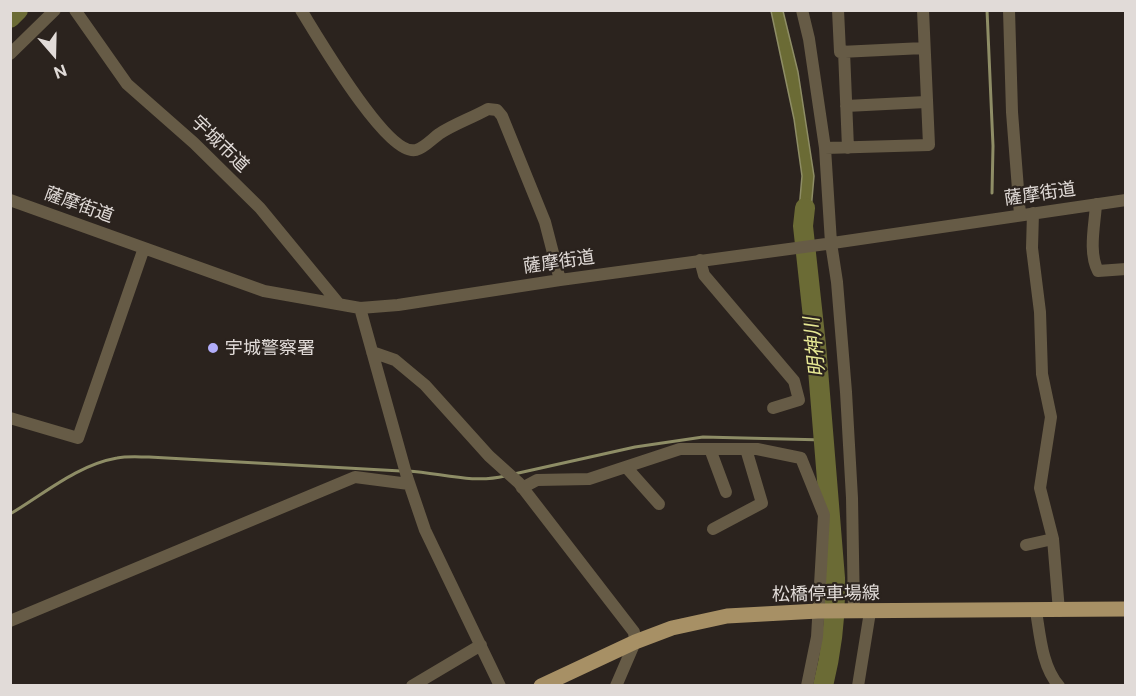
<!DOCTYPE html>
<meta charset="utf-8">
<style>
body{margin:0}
#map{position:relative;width:1136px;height:696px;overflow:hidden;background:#2b231e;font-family:"Public Sans",sans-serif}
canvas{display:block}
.frame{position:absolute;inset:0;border:12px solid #e1dbd8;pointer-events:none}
.north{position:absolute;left:24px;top:24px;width:60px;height:60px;-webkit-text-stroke:4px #2b231e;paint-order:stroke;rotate:160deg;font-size:16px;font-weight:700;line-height:24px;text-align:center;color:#e1dbd8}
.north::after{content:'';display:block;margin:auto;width:21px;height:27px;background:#e1dbd8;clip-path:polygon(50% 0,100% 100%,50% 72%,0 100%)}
</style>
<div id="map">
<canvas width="1136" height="696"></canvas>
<div class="frame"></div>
<div class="north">N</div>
</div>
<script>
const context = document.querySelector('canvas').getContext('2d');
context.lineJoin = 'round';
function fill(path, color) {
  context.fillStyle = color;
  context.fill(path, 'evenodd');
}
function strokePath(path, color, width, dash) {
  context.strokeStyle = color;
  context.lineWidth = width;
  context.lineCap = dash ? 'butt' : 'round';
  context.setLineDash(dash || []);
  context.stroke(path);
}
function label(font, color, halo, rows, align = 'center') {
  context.font = font + ' "Public Sans","Noto Sans JP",sans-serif';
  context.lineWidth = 4.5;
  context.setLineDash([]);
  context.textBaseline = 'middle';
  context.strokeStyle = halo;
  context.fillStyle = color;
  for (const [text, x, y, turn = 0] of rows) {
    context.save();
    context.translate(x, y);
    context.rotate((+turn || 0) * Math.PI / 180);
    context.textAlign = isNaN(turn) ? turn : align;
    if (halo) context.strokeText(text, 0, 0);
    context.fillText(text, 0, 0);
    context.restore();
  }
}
const water = new Path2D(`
 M771 11H783L798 72 814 176 809 233H797L802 176 794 119Z`);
fill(water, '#6b6b35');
strokePath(water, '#8e8d66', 1.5);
strokePath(new Path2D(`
 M987 10 993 146 992 193
 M408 471C441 473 472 484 505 476
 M514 474 635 447 703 437 825 440
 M10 514C44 494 77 465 117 458 127 456 139 457 149 457L401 471`), '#8e8d66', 3);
strokePath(new Path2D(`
 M10 18 18 10
 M805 208 803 226 816 345 835 578C836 615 832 650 823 686`), '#6b6b35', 20);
strokePath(new Path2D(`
 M75 10 127 84 194 143 260 208 339 304
 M301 10C316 34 387 157 416 150 424 148 432 139 439 134 454 124 472 118 488 109L497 110 502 116 545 222 560 280
 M802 10 809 39 825 148 831 243 837 282 846 392 852 498 854 612
 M838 10 840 52 924 48
 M1009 10 1012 112 1020 215
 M844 51 848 148
 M10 54 55 10
 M846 106 926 102
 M825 148 929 145 923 10
 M10 200 264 291 360 308 398 305 560 280 826 244 1126 200
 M1096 204C1095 224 1088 252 1098 271L1126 269
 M1033 213 1032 248 1040 312 1042 374 1051 417 1040 488 1053 539 1059 611
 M700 260 704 275 794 381 799 400 773 408
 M360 308 407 477 425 530 500 686
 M372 352 395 360 425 385 489 456 519 483 634 632 635 642 616 686
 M10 418 78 438 144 248
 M710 449 726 492
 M626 467 659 504
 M522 488 537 480 589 479 680 449H757L801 458 824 515 817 637 807 686
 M713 529 762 503 746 449
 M1026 545 1053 539
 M1036 611C1040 635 1042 667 1059 686
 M10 621 355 477 409 484
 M412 686 481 645
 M858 686 870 612`), '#665b46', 12);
strokePath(new Path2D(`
 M541 686 635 642 672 628 727 616 818 611 1126 609`), '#a79065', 15);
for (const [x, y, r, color] of [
 [213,348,6,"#b1adfa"]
]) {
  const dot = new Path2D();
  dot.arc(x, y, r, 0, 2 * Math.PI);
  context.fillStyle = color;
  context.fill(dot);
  strokePath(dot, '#2b231e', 2);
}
label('18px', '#e1dbd8', '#2b231e', [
 ["宇城市道",220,144,44],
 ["薩摩街道",1040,194,-8],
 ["薩摩街道",79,205,20],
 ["薩摩街道",559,262,-8],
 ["松橋停車場線",826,594,-1]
]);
label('18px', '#e1dbd8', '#2b231e', [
 ["宇城警察署",225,348]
], 'left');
label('italic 20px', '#e7e894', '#2b231e', [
 ["明神川",815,347,-96]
]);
</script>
